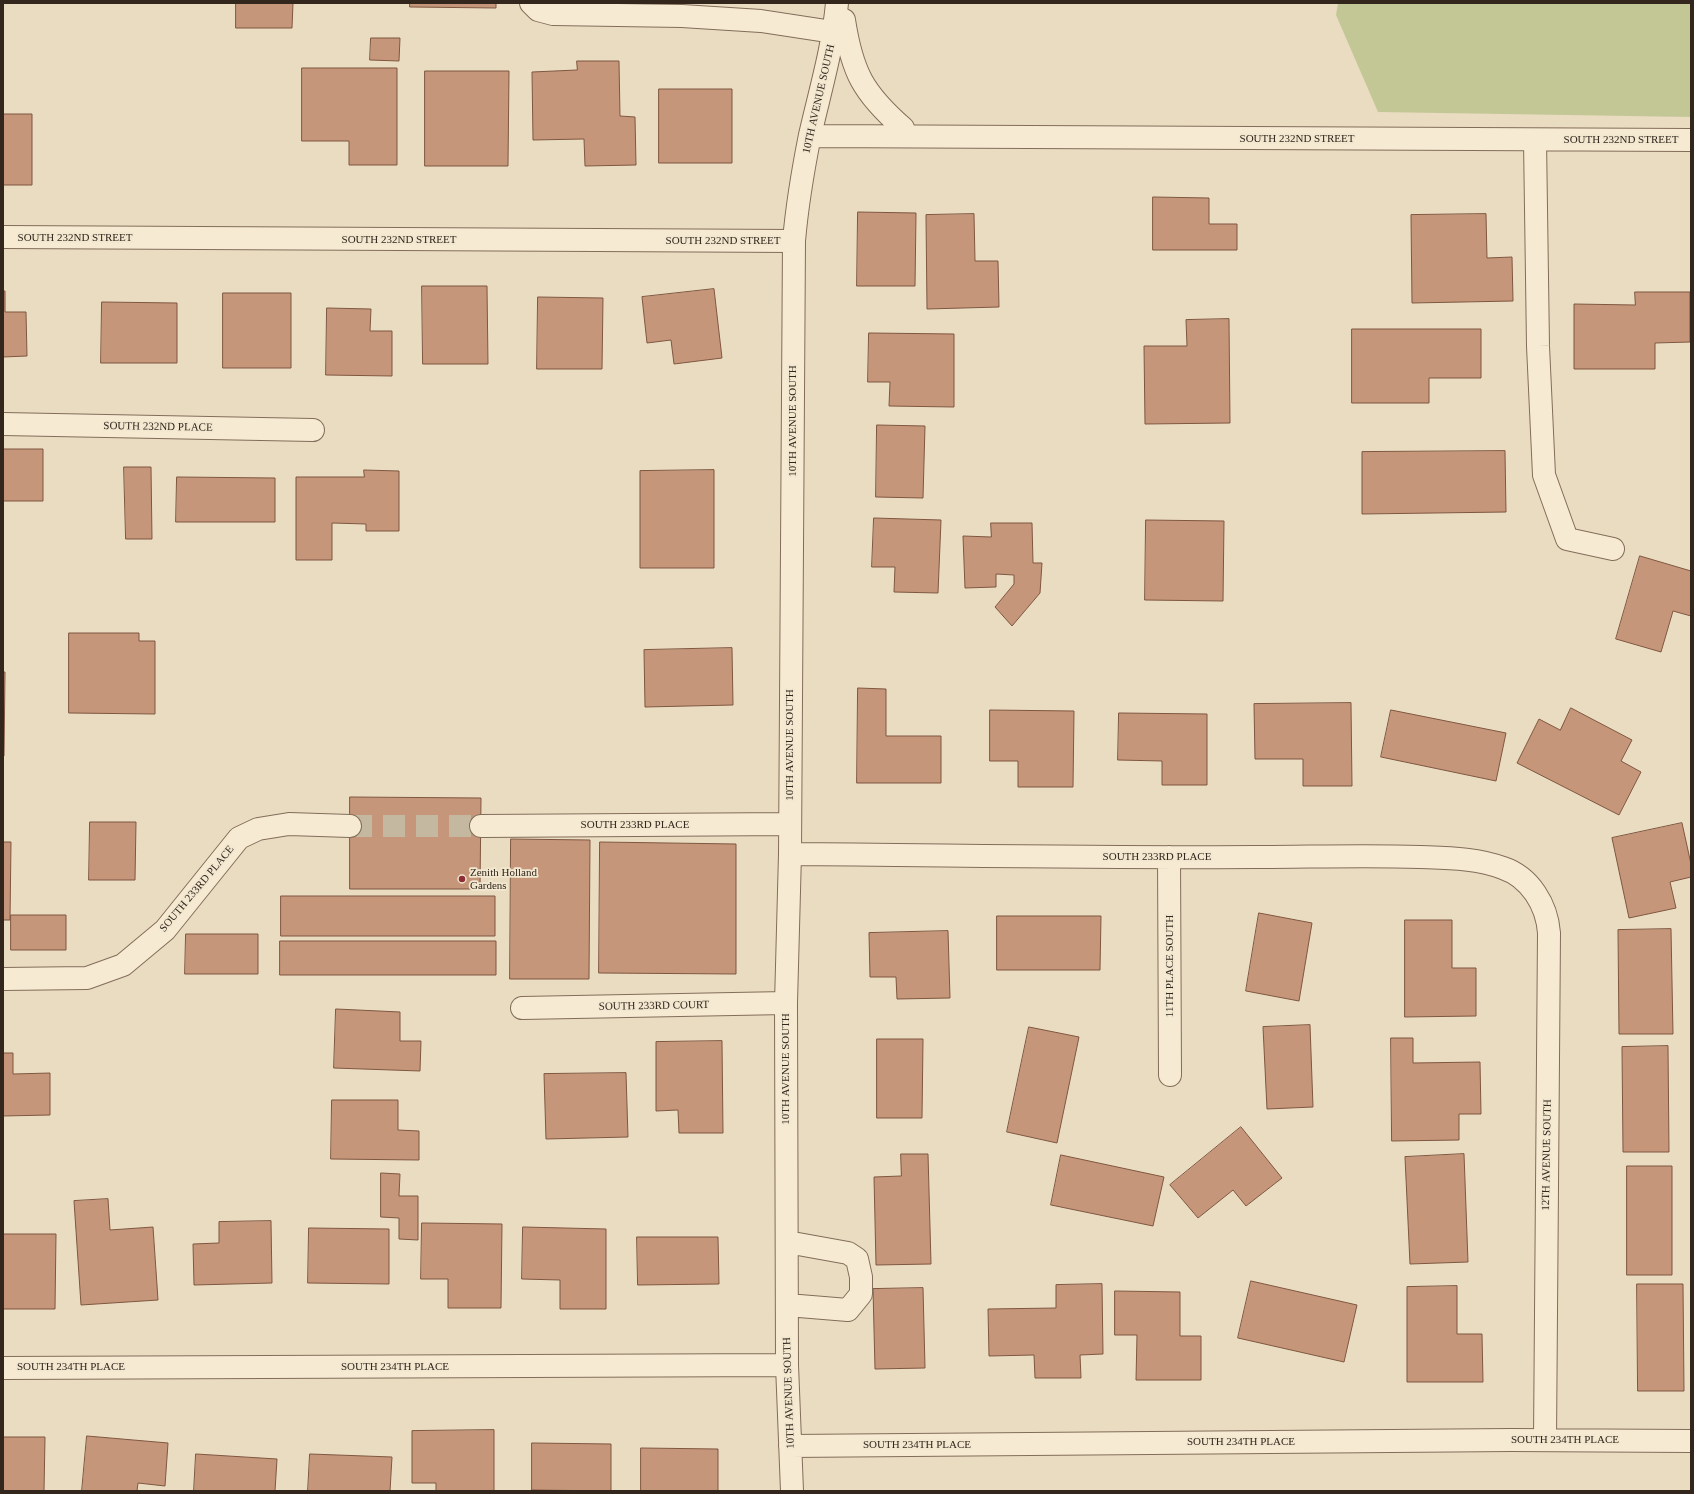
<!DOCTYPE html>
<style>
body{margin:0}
#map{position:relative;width:1694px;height:1494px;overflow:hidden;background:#eadcc1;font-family:"Times New Roman",serif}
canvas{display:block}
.frame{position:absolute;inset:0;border:4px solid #32261d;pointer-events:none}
</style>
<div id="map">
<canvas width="1694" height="1494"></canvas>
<div class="frame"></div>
</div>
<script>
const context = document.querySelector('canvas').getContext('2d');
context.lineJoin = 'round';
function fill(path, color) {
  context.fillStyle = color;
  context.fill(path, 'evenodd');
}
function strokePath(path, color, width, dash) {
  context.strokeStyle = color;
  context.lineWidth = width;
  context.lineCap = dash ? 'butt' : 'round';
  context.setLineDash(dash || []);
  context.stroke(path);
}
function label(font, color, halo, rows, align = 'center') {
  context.font = font + ' "Times New Roman",serif';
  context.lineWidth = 3.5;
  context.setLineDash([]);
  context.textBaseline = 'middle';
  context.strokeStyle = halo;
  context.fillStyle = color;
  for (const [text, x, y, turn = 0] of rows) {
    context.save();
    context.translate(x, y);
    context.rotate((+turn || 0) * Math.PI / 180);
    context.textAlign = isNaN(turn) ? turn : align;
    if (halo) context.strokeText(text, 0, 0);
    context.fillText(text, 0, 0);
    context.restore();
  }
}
fill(new Path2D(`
 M1338 3H1691V117L1378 112 1336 15Z`), '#c3c796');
const building = new Path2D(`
 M236 3H293L292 28H236Z
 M410 3H496V8L410 7Z
 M371 38H400L399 61 370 60Z
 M577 61H619L620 116 635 117 636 165 585 166 584 139 533 140 532 72 577 70Z
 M302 68H397V165H349V141H302Z
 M425 71H509L508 166H425Z
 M659 89H732V163H659Z
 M3 90V114H32V185H3Z
 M1153 197 1209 198V224H1237V250H1153Z
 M858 212 916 213 915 286H857Z
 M974 214 975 261H998L999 307 927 309 926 215Z
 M1486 214 1487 258 1512 257 1513 301 1412 303 1411 215Z
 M422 286H487L488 364H423Z
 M714 289 722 358 674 364 671 340 647 343 642 297Z
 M3 291H5V312H26L27 356 3 357Z
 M1635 292H1690V342L1655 343V369H1574V304L1635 305Z
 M223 293H291V368H223Z
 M538 297 603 298 602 369H537Z
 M102 302 177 303V363H101Z
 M327 308 371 309 370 331H392V376L326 375Z
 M1229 319 1230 423 1145 424 1144 346H1187L1186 320Z
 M1352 329H1481V378H1429V403H1352Z
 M869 333 954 334V407L889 406 890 382H868Z
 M877 425 925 426 923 498 876 497Z
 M3 449H43V501H3Z
 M1505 451 1506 512 1362 514V452Z
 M124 467H151L152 539H126Z
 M364 470 399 471V531H366V524L332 523V560H296V477H364Z
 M714 470V568H640V471Z
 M177 477 275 478V522H176Z
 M874 518 941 520 938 593 894 592 895 567H872Z
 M1146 520 1224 521 1223 601 1145 600Z
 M991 523H1032L1033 563H1042L1040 593 1012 626 995 607 1014 584V575L996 574V587L965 588 963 536 991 537Z
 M1640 556 1691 571V616L1673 611 1661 652 1616 639Z
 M69 633H139V641H155V714L69 713Z
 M732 648 733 705 645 707 644 650Z
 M3 672H5L4 756H3Z
 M858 688 886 689V736H941V783H857Z
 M1351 703 1352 786H1303V759H1255L1254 704Z
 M1571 708 1632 740 1621 761 1641 772 1619 815 1517 763 1539 719 1560 730Z
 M990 710 1074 711 1073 787H1018V761H990Z
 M1391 710 1506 733 1496 781 1381 757Z
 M1119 713 1207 714V785H1162V761L1118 760Z
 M350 797 481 798 480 889H350Z
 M90 822H136L135 880H89Z
 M1682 823 1691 864V877L1670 882 1676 908 1629 918 1612 838Z
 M511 839 590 840 589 979H510Z
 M3 842H11L10 920H3Z
 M600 842 736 844V974L599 973Z
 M281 896H495V936H281Z
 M1259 913 1312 923 1299 1001 1246 991Z
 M11 915H66V950H11Z
 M997 916H1101L1100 970H997Z
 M1405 920H1452V968H1476V1016L1405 1017Z
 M1671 929 1673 1034H1619L1618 930Z
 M948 931 950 998 897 999 896 977H870L869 933Z
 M186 934H258V974H185Z
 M280 941H496V975H280Z
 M336 1009 400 1012V1041H421L420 1071 334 1068Z
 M1310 1025 1313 1107 1267 1109 1263 1027Z
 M1029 1027 1079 1037 1057 1143 1007 1132Z
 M1391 1038H1413V1063L1480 1062 1481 1114H1459V1140L1392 1141Z
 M877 1039H923L922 1118H877Z
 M722 1041 723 1133H679L678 1110 656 1111V1042Z
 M1668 1046 1669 1152H1623L1622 1047Z
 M3 1053H13V1074L50 1073V1115L3 1116Z
 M626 1073 628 1137 546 1139 544 1074Z
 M332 1100H398V1130L419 1131V1160L331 1159Z
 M1241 1127 1282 1178 1246 1206 1233 1190 1198 1218 1170 1185Z
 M901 1154H928L931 1264 876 1265 874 1177 901 1176Z
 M1464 1154 1468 1262 1410 1264 1405 1157Z
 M1061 1155 1164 1177 1153 1226 1051 1205Z
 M1627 1166H1672V1275H1627Z
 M381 1173 400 1174 399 1196H418V1240L399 1239V1218L381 1217Z
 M108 1199 110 1230 153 1227 158 1300 81 1305 74 1201Z
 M271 1221 272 1283 194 1285 193 1244 219 1243V1222Z
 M422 1223 502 1224 501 1308H448V1279H421Z
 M523 1227 606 1229V1309H560V1280L522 1279Z
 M309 1228 389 1229V1284L308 1283Z
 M3 1234H56L55 1309H3Z
 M637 1237H718L719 1284 638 1285Z
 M1251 1281 1357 1305 1344 1362 1238 1338Z
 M1102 1284 1103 1354 1080 1355 1081 1378H1035L1034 1355 989 1356 988 1309 1056 1308V1285Z
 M1637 1284H1683L1684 1391H1638Z
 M1457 1286V1334H1482L1483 1382H1407V1287Z
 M923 1288 925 1368 875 1369 873 1289Z
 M1115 1291 1180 1292V1336H1201V1380H1136L1137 1335H1115Z
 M494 1430V1491H436V1483H412V1431Z
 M87 1436 168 1443 165 1486 138 1483 137 1491H82Z
 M3 1437H45L44 1491H3Z
 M532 1443 611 1444V1491L532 1490Z
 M641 1448 718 1449V1491H641Z
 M196 1454 277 1459 275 1491H194Z
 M310 1454 392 1457 390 1491H308Z`);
fill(building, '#c59679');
strokePath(building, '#7f5741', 1);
strokePath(new Path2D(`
 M350 826H481`), '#c5b8a0', 22, [22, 11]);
const minor = new Path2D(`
 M531 3 538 10 553 14 682 16 761 21 846 34
 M844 20C852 72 863 93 903 128V136
 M810 136 1691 140
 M1535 140 1538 346 1544 475 1567 539 1613 549
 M3 237 794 241
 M3 424 313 430
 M481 826 790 824
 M790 854C945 855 1100 858 1255 857 1310 857 1365 855 1420 857 1447 858 1477 858 1503 868 1530 877 1547 905 1549 933L1545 1440
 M1169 857 1170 1075
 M3 979 87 978 123 965 165 930 239 838 258 829 289 824 350 826
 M522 1008 786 1003
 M787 1242 848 1253 857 1259 861 1277V1294L848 1310 787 1305
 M3 1368 787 1365
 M790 1446 1511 1440 1691 1441
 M792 1491 787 1365 786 1003 790 854 794 241C797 206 803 170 810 135 820 91 833 48 837 3`);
strokePath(minor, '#826d5a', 24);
strokePath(minor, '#f6ead3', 22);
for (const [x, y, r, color] of [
 [462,879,4,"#8c2e33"]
]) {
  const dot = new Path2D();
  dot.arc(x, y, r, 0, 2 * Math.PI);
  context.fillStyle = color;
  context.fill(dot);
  strokePath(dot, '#f2e7cf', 1.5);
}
label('11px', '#32261d', '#f2e7cf', [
 ["10TH AVENUE SOUTH",819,99,-77],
 ["SOUTH 232ND STREET",1297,139],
 ["SOUTH 232ND STREET",1621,140],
 ["SOUTH 232ND STREET",75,238],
 ["SOUTH 232ND STREET",399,240],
 ["SOUTH 232ND STREET",723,241],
 ["10TH AVENUE SOUTH",793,421,-90],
 ["SOUTH 232ND PLACE",158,427,1],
 ["10TH AVENUE SOUTH",790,745,-90],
 ["SOUTH 233RD PLACE",635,825],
 ["SOUTH 233RD PLACE",1157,857],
 ["SOUTH 233RD PLACE",197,889,-50],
 ["11TH PLACE SOUTH",1170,966,-90],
 ["SOUTH 233RD COURT",654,1006,-1],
 ["10TH AVENUE SOUTH",786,1069,-90],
 ["12TH AVENUE SOUTH",1547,1155,-89],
 ["SOUTH 234TH PLACE",71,1367],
 ["SOUTH 234TH PLACE",395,1367],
 ["10TH AVENUE SOUTH",789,1393,-92],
 ["SOUTH 234TH PLACE",1565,1440],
 ["SOUTH 234TH PLACE",1241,1442],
 ["SOUTH 234TH PLACE",917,1445]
]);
label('11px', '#32261d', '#f2e7cf', [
 ["Zenith Holland",470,873],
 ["Gardens",470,886]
], 'left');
</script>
